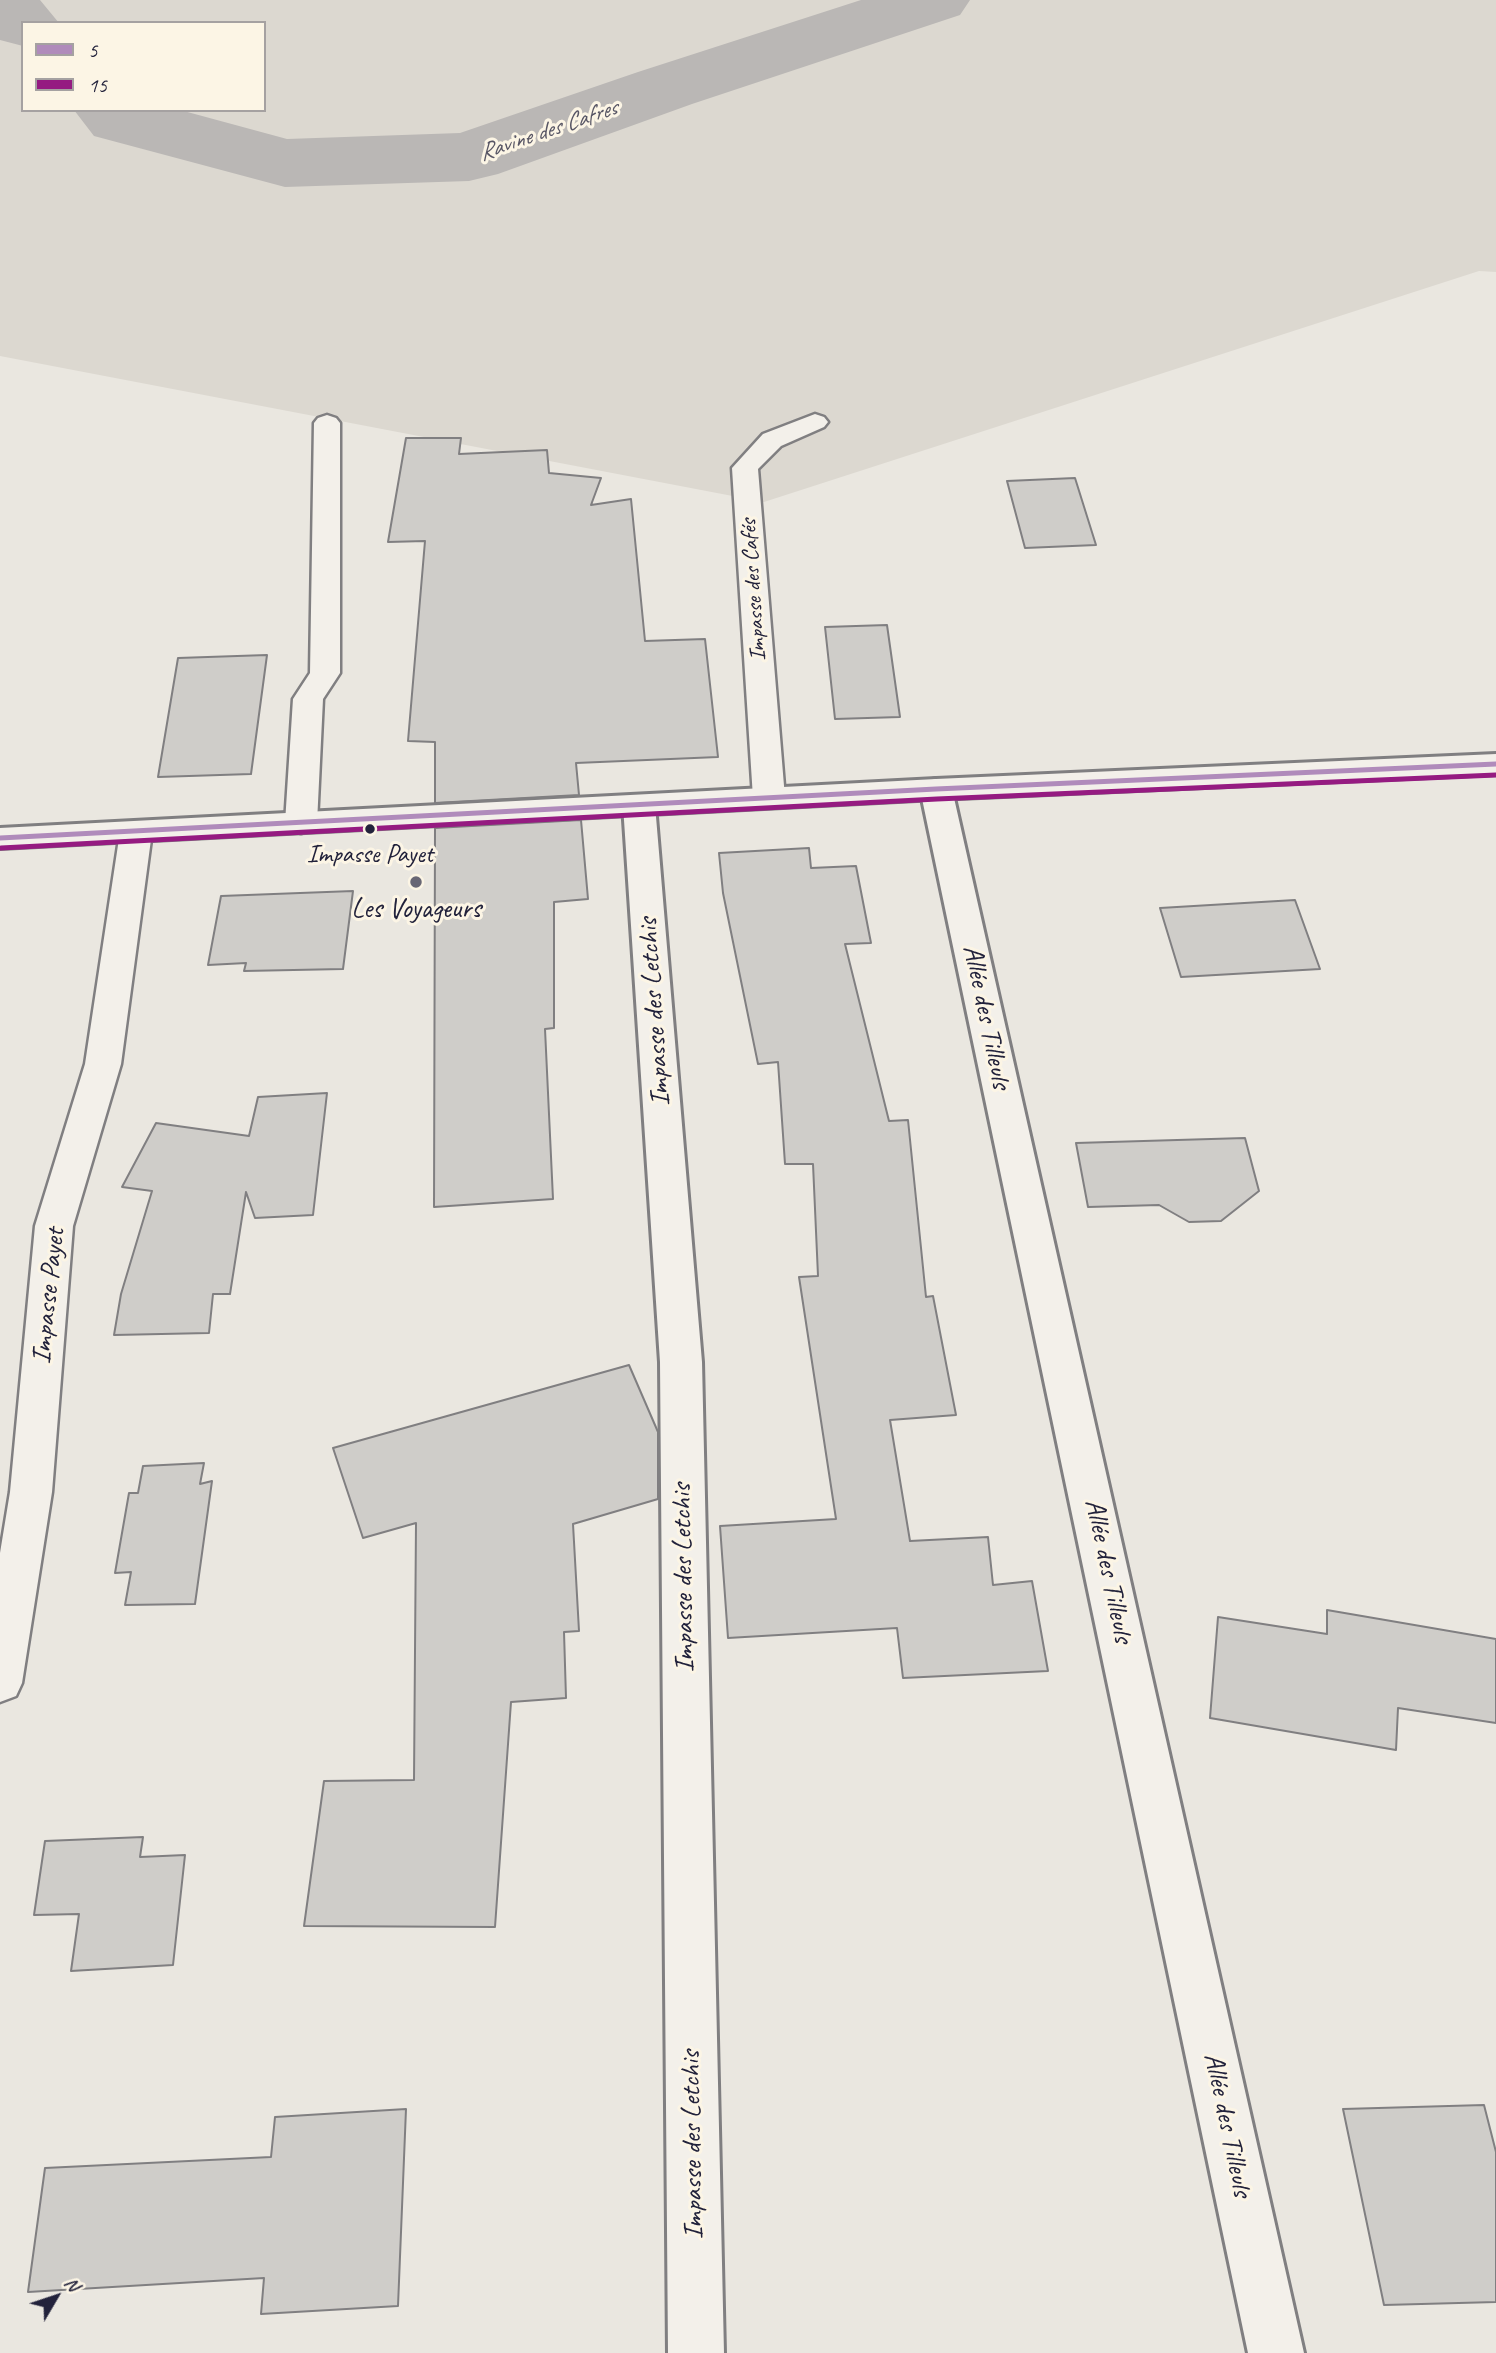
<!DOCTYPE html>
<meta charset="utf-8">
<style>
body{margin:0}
#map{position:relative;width:1496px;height:2353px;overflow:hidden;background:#eae7e0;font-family:Caveat,sans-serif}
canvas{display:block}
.legend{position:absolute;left:21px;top:21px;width:245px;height:91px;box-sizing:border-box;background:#fcf5e5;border:2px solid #a5a1a1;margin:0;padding:9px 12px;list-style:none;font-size:21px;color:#22223b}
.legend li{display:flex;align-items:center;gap:14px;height:35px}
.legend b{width:35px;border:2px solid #a5a1a1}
.north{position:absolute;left:21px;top:2262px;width:70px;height:70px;-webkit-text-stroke:5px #fcf5e5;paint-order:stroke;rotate:51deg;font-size:19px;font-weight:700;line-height:28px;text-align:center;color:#22223b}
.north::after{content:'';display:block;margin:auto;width:24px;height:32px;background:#22223b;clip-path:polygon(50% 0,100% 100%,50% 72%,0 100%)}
</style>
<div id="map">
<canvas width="1496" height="2353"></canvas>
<ul class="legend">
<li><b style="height:9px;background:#b08bbb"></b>5</li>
<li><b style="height:9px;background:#951b81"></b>15</li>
</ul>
<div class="north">N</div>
</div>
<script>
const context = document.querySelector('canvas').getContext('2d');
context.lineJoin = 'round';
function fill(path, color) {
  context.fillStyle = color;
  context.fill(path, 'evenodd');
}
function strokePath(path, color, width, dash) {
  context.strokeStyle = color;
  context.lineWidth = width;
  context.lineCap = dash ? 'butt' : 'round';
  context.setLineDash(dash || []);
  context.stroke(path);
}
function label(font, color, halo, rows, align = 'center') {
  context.font = font + ' Caveat,sans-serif';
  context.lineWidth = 6;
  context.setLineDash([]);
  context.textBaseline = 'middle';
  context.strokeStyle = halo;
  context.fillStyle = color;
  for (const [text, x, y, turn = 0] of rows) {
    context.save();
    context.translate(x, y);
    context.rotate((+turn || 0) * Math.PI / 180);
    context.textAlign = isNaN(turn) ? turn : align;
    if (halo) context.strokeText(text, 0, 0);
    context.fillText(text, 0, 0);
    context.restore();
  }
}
fill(new Path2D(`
 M0 0H1496V272L1479 271 764 502 0 356ZM23 23H264V110H23Z`), '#dcd8d0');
fill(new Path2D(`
 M0 0H40L59 23H23V46L0 40Z
 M861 0H970L960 15 692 104 498 174 469 181 285 187 94 136 74 110H180L287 139 460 133 638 72Z`), '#bab7b5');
const building = new Path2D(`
 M406 438H461L459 454 547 450 549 473 601 478 591 505 631 499 645 641 705 639 718 757 576 763 579 795 435 803V742L408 741 425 541 388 542Z
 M1075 478 1096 545 1025 548 1007 481Z
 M887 625 900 717 835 719 825 627Z
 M267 655 251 774 158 777 178 658Z
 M581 820 588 899 554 902V1028L545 1029 553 1199 434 1207 435 828Z
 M809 848 811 868 856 866 871 943 845 944 889 1121 908 1120 926 1297 933 1296 956 1415 890 1420 910 1541 988 1537 993 1585 1032 1581 1048 1671 903 1678 897 1628 728 1638 720 1526 836 1519 799 1277 818 1276 813 1164H785L778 1062 758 1064 723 893 719 853Z
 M353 891 343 969 244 971 246 963 208 965 221 896Z
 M1295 900 1320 969 1181 977 1160 908Z
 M327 1093 313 1215 255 1218 246 1192 230 1294H213L209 1333 114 1335 121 1294 152 1191 122 1187 156 1123 249 1136 258 1097Z
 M1245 1138 1259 1191 1221 1221 1189 1222 1159 1205 1088 1207 1076 1143Z
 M629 1365 658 1432V1499L573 1524 579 1631 564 1632 566 1698 511 1702 495 1927 304 1926 324 1781 414 1780 416 1523 363 1538 333 1448Z
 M204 1463 200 1484 212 1481 195 1604 125 1605 131 1572 115 1573 129 1493H138L143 1466Z
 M1327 1610 1496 1639V1723L1398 1708 1396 1750 1210 1718 1218 1617 1327 1634Z
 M143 1837 140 1857 185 1855 173 1965 71 1971 79 1914 34 1915 45 1841Z
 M1484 2105 1496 2152V2302L1384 2305 1343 2109Z
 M406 2109 398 2306 261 2314 264 2278 28 2292 45 2168 271 2157 275 2117Z`);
fill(building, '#cfcdc9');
strokePath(building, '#807f81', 2);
const lane = new Path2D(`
 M815 414 824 417 828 422 824 427 781 446 758 469 785 798 780 805 769 807 758 805 753 798 732 468 763 434Z
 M327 415 336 418 340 423V673L323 699 317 823 312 830 301 833 290 830 285 823 293 699 310 673 314 423 318 418Z
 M136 822 147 825 152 832 121 1064 73 1226 52 1492 22 1683 16 1696 0 1702V1553L10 1492 35 1226 85 1064 120 832 125 825Z`);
const street = new Path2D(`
 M936 779 948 782 952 789 1304 2353H1248L920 789 924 782Z
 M639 795 651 798 655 805 702 1362 724 2353H668L660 1362 623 805 627 798Z`);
const secondary = new Path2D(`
 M1496 754V774L936 799 0 848V828L936 779Z`);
strokePath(lane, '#807f81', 5);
strokePath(street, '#807f81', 6);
strokePath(secondary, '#807f81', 6);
fill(lane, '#f3f0ea');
fill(street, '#f3f0ea');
fill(secondary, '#f3f0ea');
strokePath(new Path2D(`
 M0 838 936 789 1496 764`), '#b08bbb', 5);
strokePath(new Path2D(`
 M1 848 937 799 1496 775`), '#951b81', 5);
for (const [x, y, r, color] of [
 [370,829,6,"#22223b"],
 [416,882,7,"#686775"]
]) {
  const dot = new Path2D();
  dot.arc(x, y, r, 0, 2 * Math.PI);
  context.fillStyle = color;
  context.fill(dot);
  strokePath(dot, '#fcf5e5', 2.5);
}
label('23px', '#22223b', '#fcf5e5', [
 ["Impasse des Cafés",754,590,-94]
]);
label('italic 24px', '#575564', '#fcf5e5', [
 ["Ravine des Cafres",548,131,-19]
]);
label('26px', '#22223b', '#fcf5e5', [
 ["Impasse Payet",370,855]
]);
label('28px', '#22223b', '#fcf5e5', [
 ["Les Voyageurs",416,910]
]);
label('28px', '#22223b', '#fcf5e5', [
 ["Impasse des Letchis",655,1012,-94],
 ["Allée des Tilleuls",986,1017,78],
 ["Impasse Payet",49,1296,-84],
 ["Allée des Tilleuls",1108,1571,78],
 ["Impasse des Letchis",684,1578,-91],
 ["Allée des Tilleuls",1227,2125,78],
 ["Impasse des Letchis",693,2145,-91]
]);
</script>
